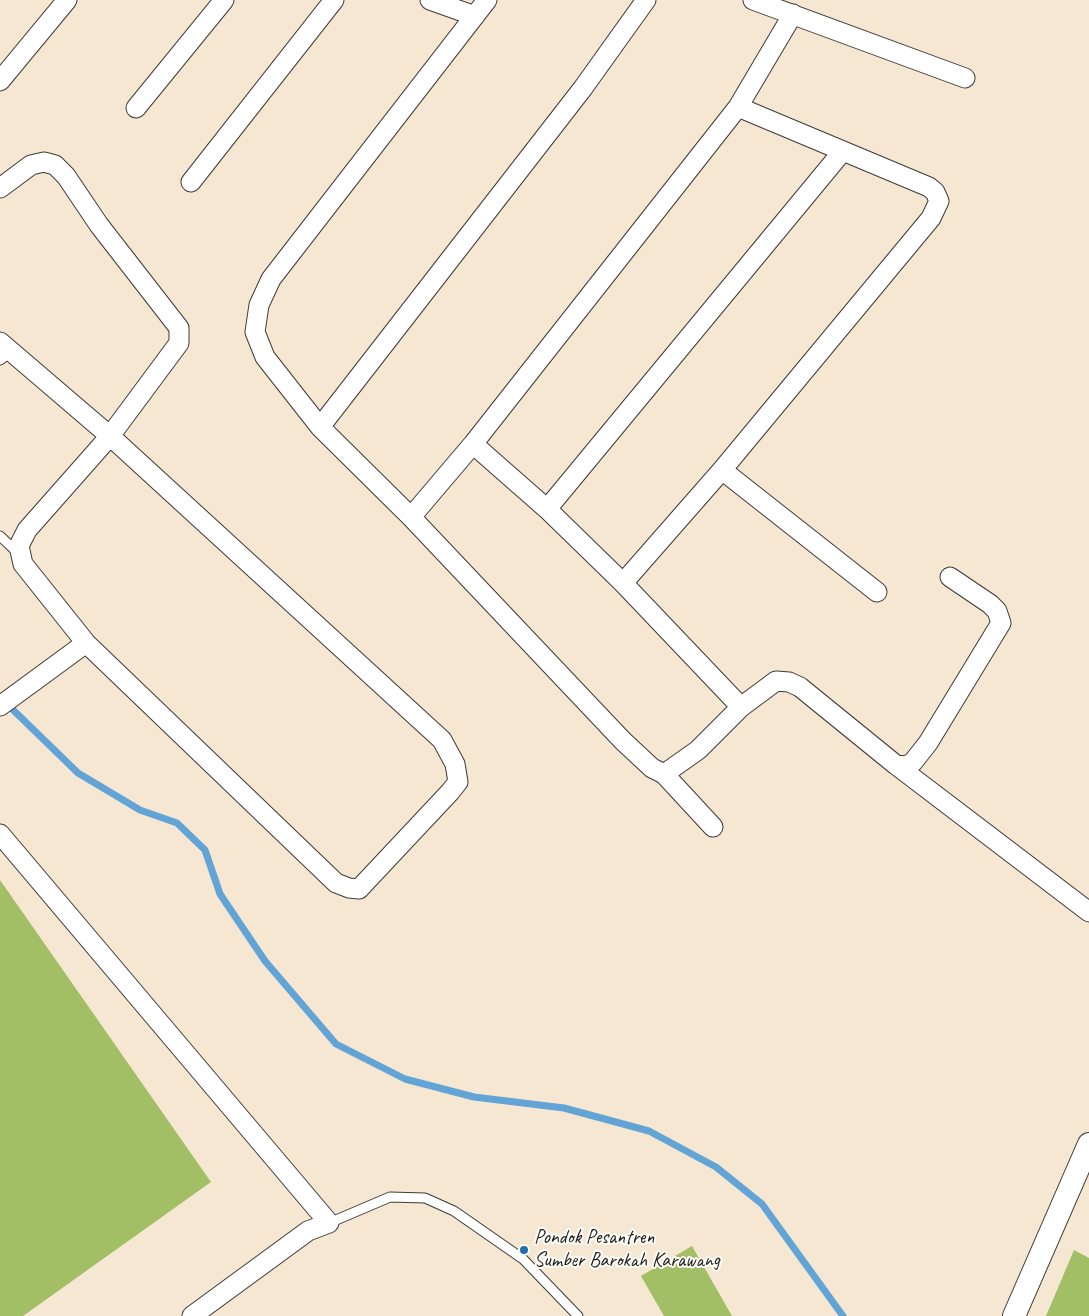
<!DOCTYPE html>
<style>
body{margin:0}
canvas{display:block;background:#f6e7d2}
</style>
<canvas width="1089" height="1316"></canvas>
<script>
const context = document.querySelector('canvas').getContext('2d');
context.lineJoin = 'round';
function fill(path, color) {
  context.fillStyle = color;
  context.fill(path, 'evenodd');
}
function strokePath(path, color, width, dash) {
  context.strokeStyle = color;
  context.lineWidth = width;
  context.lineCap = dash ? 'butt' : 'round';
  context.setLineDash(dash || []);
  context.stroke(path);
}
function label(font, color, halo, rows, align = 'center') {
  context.font = font + ' Caveat,sans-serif';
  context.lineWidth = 4;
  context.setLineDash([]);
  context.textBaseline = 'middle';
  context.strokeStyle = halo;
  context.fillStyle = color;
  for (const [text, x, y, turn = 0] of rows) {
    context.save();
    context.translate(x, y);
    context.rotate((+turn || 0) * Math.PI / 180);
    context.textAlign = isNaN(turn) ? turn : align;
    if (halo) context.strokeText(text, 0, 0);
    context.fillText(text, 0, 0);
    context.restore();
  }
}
fill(new Path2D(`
 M0 880 211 1182 23 1316H0Z
 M692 1246 732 1316H664L641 1276Z
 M1074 1250 1089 1258V1316H1046Z`), '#a3bf66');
strokePath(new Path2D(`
 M7 704 78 773 140 810 177 823 205 850 220 894 265 961 336 1044 405 1079 474 1097 564 1108 649 1131 716 1167 762 1204 843 1316`), '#62a4d6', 7);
const service = new Path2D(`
 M0 360 11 352
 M0 536 18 553
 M329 1223 390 1197 425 1198 454 1211 523 1259 578 1316`);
const minor = new Path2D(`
 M430 0 475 16
 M487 0 271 279 259 305 255 332 265 357 320 427 411 517 623 741 652 768 664 774 698 750 741 707 776 681 789 682 800 687 896 765 906 766 913 762 928 743 1001 623 997 611 990 604 950 577
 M753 0 965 78
 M0 81 67 0
 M136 108 224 0
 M191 182 334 0
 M0 188 31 165 44 162 55 165 66 176 99 225 179 328V343L110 436 27 530 19 546 23 564 86 643 336 883 349 888 359 889 450 792 458 782 455 764 442 740 110 436 97 425 0 342
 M320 427 583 88 646 0
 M473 444 547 509 623 583 741 707
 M722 470 877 592
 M547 509 842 152
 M411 517 473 444 738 107 793 14
 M623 583 722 470 931 218 939 201 935 192 929 187 738 107
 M0 706 86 643
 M896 765 1089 912
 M664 774 713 827
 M0 834 329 1223 308 1231 192 1316`);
const tertiary = new Path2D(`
 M1014 1316 1089 1144`);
strokePath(service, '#3d3a37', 11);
strokePath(minor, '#3d3a37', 21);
strokePath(tertiary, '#3d3a37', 24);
strokePath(service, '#fff', 9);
strokePath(minor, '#fff', 19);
strokePath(tertiary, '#fff', 22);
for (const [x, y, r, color] of [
 [524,1250,5,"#1f6fb2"]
]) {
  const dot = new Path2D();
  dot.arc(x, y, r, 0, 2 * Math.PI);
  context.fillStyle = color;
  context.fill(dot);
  strokePath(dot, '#fdfcf7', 2);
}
label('20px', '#1c1c1c', '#fdfcf7', [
 ["Pondok Pesantren",534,1238],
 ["Sumber Barokah Karawang",534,1261]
], 'left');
</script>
